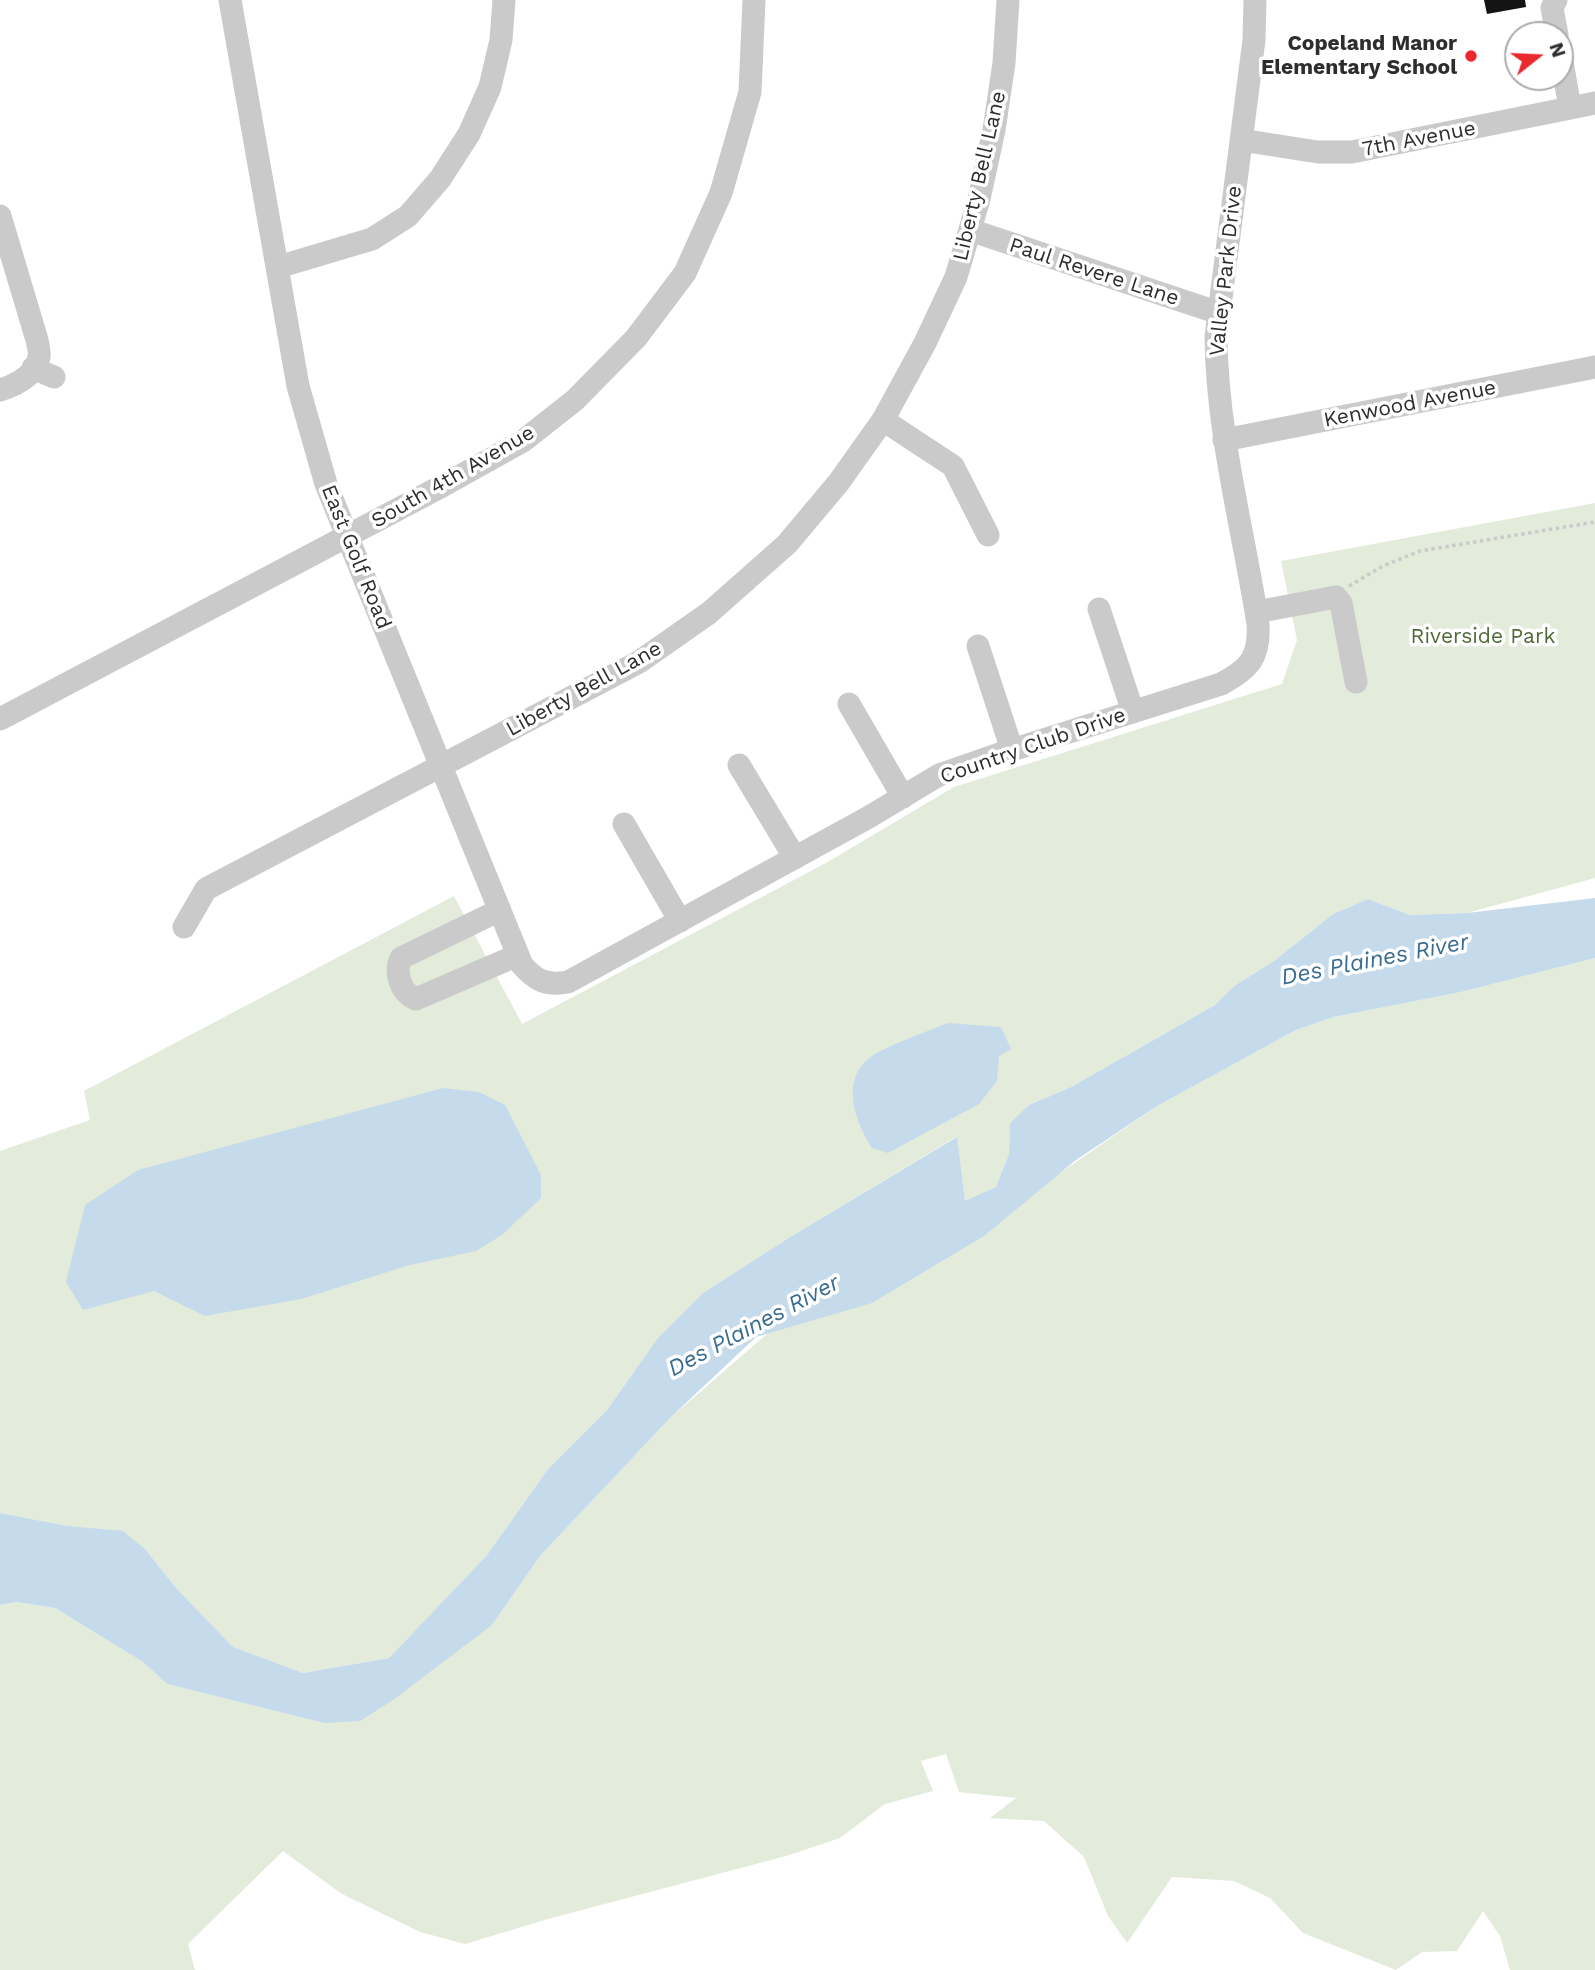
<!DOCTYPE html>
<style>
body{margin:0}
#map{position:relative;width:1595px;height:1970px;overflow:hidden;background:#fff;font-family:"Work Sans",sans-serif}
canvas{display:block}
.north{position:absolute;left:1504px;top:21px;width:70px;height:70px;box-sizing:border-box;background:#fff;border:2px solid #ababab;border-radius:50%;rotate:72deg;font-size:19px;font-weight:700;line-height:28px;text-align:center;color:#2d2d2d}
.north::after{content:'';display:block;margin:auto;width:24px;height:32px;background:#ea292f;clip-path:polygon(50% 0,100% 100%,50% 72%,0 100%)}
</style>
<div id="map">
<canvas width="1595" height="1970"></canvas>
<div class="north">N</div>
</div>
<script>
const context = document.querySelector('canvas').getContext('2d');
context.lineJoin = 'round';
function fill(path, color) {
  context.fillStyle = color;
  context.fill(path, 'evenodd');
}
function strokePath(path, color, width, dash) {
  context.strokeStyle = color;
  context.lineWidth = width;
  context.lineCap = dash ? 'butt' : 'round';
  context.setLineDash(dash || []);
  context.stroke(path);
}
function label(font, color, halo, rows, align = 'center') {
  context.font = font + ' "Work Sans",sans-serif';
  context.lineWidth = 7;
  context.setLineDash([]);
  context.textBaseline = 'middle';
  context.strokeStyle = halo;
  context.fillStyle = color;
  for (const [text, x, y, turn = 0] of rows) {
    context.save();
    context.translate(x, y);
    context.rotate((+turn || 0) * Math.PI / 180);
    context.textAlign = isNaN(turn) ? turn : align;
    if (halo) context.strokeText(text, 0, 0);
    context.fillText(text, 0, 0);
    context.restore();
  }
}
fill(new Path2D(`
 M1595 503V878L1467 913 1410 915 1368 899 1333 914 1274 961 1234 986 1215 1005 1071 1087 1029 1105 1010 1123 1009 1154 996 1187 965 1202 956 1137 790 1237 703 1293 657 1339 607 1410 548 1469 487 1555 389 1658 303 1673 233 1647 177 1589 145 1549 68 1526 0 1513V1151L90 1120 84 1091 454 896 522 1024 826 863 954 787 1282 684 1297 640 1281 561Z
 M1595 958V1970H1510L1500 1936 1483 1911 1457 1951 1422 1952 1396 1970 1303 1933 1270 1898 1234 1881 1172 1877 1127 1943 1108 1916 1084 1857 1044 1821 990 1818 1016 1798 959 1792 946 1754 921 1761 933 1791 885 1804 840 1838 786 1856 548 1919 465 1944 420 1932 342 1894 283 1851 188 1944 195 1970H0V1605L16 1602 55 1608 143 1662 167 1684 324 1723 492 1625 540 1556 670 1418 768 1333 873 1302 1157 1106 1296 1030 1334 1017 1461 992Z`), '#e3ebda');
fill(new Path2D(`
 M1595 898V958L1461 992 1334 1017 1296 1030 1157 1106 1076 1160 984 1236 872 1303 756 1337 670 1418 540 1556 492 1625 393 1700 360 1721 324 1723 167 1684 143 1662 55 1608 16 1602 0 1605V1513L68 1526 123 1531 145 1549 177 1589 233 1647 303 1673 389 1658 487 1555 548 1469 607 1410 657 1339 703 1293 790 1237 957 1137 965 1201 996 1187 1009 1154 1010 1123 1029 1105 1071 1087 1215 1005 1234 986 1274 961 1333 914 1368 899 1410 915 1467 913Z
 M948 1023 1001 1027 1011 1049 999 1056 997 1081 979 1104 888 1153 872 1148C856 1123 840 1083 868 1059 882 1047 929 1031 948 1023Z
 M443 1088 479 1092 505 1105 541 1175V1198L502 1235 476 1251 410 1265 301 1299 205 1316 154 1291 83 1310 66 1282 85 1205 138 1170Z`), '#c5dbec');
fill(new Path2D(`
 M1484 0H1525L1526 7 1487 14Z`), '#141414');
strokePath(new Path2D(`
 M1349 586 1383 566 1420 551 1595 522`), '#cacaca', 3.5, [3.5, 3.5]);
strokePath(new Path2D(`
 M230 0 298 386 326 484 522 965C536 981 547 986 568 982L869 817 939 775 999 754 1221 684C1249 669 1260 658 1258 624 1243 528 1217 434 1216 337L1254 40 1255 0
 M1556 0 1552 8 1557 35
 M1560 50 1570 108
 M1241 140 1318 152H1352L1595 103
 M0 216 37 340C38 345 40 352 39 357 35 376 16 385 0 390
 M970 230 1219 313
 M278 267 372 239 408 216 440 179 469 134 490 87 501 40 504 0
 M33 368 54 377
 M883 420 953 466 988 535
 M1224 440 1595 367
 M1099 609 1133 712
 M1256 612 1336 597 1341 603 1356 682
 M978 646 1012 750
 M849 704 903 797
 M0 719 444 485 523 441 575 400 636 338 685 273 721 193 750 92 754 0
 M739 765 795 858
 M624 824 680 921
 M500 910 401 958C394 973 401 993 416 999L518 955
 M184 927 206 889 639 662 709 613 787 544 839 482 883 420 925 343 956 277 979 199 994 130 1004 63 1008 0`), '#cacaca', 23);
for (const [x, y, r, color] of [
 [1471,56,7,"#ea292f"]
]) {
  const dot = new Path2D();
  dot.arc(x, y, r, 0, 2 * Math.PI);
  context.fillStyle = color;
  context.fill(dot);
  strokePath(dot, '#fff', 2.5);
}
label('bold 21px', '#2d2d2d', '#fff', [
 ["Copeland Manor",1457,44],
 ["Elementary School",1457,68]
], 'right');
label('21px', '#2d2d2d', '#fff', [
 ["7th Avenue",1419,139,-11],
 ["Liberty Bell Lane",980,176,-77],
 ["Valley Park Drive",1226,271,-84],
 ["Paul Revere Lane",1094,272,18],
 ["Kenwood Avenue",1410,404,-11],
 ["South 4th Avenue",453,477,-30],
 ["East Golf Road",356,557,68],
 ["Liberty Bell Lane",584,689,-29],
 ["Country Club Drive",1033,746,-19]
]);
label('21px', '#4e6a39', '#fff', [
 ["Riverside Park",1483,637]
]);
label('italic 23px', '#396c92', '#fff', [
 ["Des Plaines River",1375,960,-11],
 ["Des Plaines River",754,1326,-28]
]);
</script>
